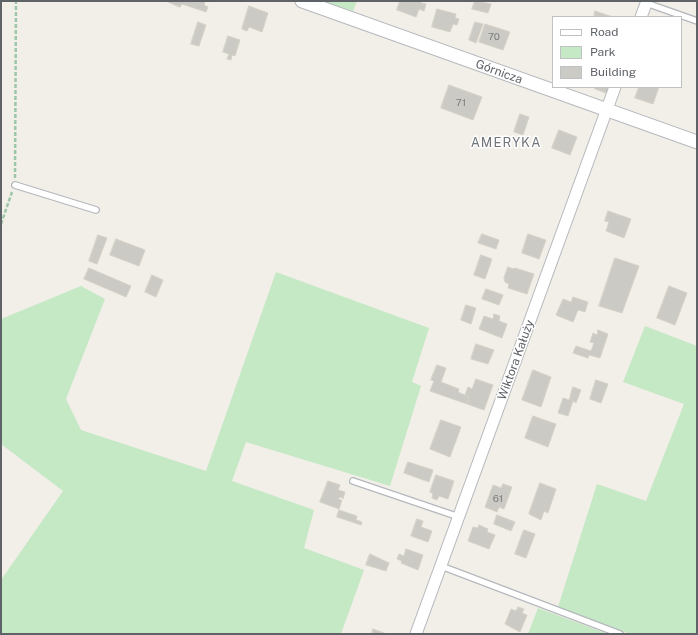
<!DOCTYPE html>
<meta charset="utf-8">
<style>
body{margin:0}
#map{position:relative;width:698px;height:635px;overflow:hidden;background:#f1efe8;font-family:"Public Sans",sans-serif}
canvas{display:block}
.frame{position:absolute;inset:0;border:2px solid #5f6368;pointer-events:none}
.legend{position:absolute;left:552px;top:16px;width:130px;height:72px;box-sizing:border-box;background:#fff;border:1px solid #bfc1c3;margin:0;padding:5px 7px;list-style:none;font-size:12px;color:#5f6368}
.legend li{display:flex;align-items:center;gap:8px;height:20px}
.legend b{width:20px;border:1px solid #bfc1c3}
</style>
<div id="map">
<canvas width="698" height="635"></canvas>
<div class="frame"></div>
<ul class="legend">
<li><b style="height:5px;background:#fff"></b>Road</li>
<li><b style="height:11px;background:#c5e8c5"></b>Park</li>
<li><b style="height:11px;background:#cccac5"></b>Building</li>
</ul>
</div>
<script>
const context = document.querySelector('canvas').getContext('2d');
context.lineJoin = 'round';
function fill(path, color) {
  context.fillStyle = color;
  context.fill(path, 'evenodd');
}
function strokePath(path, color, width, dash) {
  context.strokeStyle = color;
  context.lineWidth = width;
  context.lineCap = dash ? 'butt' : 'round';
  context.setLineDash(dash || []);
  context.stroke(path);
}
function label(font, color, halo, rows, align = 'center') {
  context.font = font + ' "Public Sans",sans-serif';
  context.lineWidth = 3;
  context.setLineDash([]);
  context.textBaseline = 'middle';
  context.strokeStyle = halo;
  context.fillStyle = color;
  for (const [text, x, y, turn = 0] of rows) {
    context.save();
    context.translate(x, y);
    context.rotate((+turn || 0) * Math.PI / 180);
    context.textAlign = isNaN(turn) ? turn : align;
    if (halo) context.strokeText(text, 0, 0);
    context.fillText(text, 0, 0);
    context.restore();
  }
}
fill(new Path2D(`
 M320 1H357L353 11Z
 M276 272 429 328 412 382 421 386 390 486 246 442 232 481 314 510 304 548 364 570 341 634H1V580L63 491 1 444V319L81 286 105 299 66 399 81 430 206 471Z
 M645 326 697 346V634H630L558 607 597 484 646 501 684 404 623 382Z
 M538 608 608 634H528Z`), '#c5e8c5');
const building = new Path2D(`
 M166 1H205L204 5 208 7 206 12 182 4 180 7Z
 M400 1H421V3L426 4 424 11 419 9 416 17 397 10Z
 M475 1 491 4 488 13 472 9Z
 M249 6 268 13 262 32 249 27 247 31 242 29Z
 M437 9 456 14 455 18 459 19 457 25 453 24 450 32 432 27Z
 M595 11 613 17H594Z
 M198 22 206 25 199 46 191 44Z
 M475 22 483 24 476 43 469 40Z
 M485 24 510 32 503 50 479 42Z
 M228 36 240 40 235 56 232 55 231 60 227 59 229 54 223 52Z
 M449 85 482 97 473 120 441 108Z
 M595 87H609L606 93 595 89Z
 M639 87H659L653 104 635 98Z
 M520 114 529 117 523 135 514 132Z
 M559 130 577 137 570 155 552 148Z
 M608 211 631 219 624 238 606 231 609 222 605 221Z
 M482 234 499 240 496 249 478 243Z
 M528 234 546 240 539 259 522 253Z
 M98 235 107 238 97 264 89 261Z
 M116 239 145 250 139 266 110 255Z
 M481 255 492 259 485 279 474 275Z
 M615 258 639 266 622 313 599 306Z
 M508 267 514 269 515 268 534 274 527 294 508 288 509 284 505 282 504 278Z
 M89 268 131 286 126 297 84 279Z
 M152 275 163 280 156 297 145 292Z
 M669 286 687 293 675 325 657 318Z
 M486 289 503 295 499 305 482 299Z
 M573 297 588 302 585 312 578 310 573 322 556 315 563 299 571 302Z
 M466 305 476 308 471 324 461 320Z
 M494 314 500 316 499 321 507 324 502 338 479 329 484 316 493 319Z
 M598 330 608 334 600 358 589 355 588 358 573 353 576 346 591 351 594 343 590 342 593 333 597 335Z
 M476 344 494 350 488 364 471 359Z
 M437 365 446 368 441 382 459 389 458 392 469 397 467 404 430 391 434 381 431 380Z
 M533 370 551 377 541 407 522 400Z
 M476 379 493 385 484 410 467 404 469 397 465 395 468 387 472 389Z
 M596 380 608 384 601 403 590 399Z
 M573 387 581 390 576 403 573 401 568 416 558 413 563 398 569 400Z
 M533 416 556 424 548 447 525 438Z
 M441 420 461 427 450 457 430 449Z
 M408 462 433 470 429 482 404 473Z
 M436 475 454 481 448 499 439 496 437 500 432 498 433 494 430 492Z
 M328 481 340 485 338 490 345 492 343 499 342 497 338 498 340 500H342L339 509 320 502Z
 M540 483 556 489 548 513 544 511 541 520 529 514Z
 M503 484 512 487 504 509 499 507 497 512 485 507 493 485 501 488Z
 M339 510 357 516 356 520 362 522 361 525 337 517Z
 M497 515 515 522 511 531 494 524Z
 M417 519 423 521 421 527 432 531 428 542 411 536Z
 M479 525 488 529 487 532 495 535 489 549 468 541 473 527 478 528Z
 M524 530 535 534 526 558 515 554Z
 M406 549 423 555 418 570 401 563 402 561 397 559 399 554 404 556Z
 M370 554 389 563 386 571 366 565Z
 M518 607 524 609 522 613 527 615 520 632 505 624 511 609 516 611Z
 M373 629 387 634H372Z`);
fill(building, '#cccac5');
strokePath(building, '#d6d1c6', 1);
const service = new Path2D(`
 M646 3 697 21
 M15 185 96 210
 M353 481 459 517
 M441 566 620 634`);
const minor = new Path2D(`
 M641 17 647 1
 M416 634 615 87`);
const tertiary = new Path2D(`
 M302 1 697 142`);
strokePath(service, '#b5b8bc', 8);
strokePath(minor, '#b5b8bc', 13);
strokePath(tertiary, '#b5b8bc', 15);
strokePath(new Path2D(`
 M15 178 16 1
 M1 224 12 192`), '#9cc7a9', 2.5, [4, 2]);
strokePath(service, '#fff', 5.5);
strokePath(minor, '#fff', 11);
strokePath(tertiary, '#fff', 13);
label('10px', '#7a7d7f', null, [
 ["70",494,37],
 ["71",461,103],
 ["61",498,499]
]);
label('12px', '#5f6368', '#fff', [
 ["Górnicza",499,72,20],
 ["Wiktora Kałuży",516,360,-70]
]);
context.letterSpacing = '1px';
label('13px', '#70757a', '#fff', [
 ["AMERYKA",506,143]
]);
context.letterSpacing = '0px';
</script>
